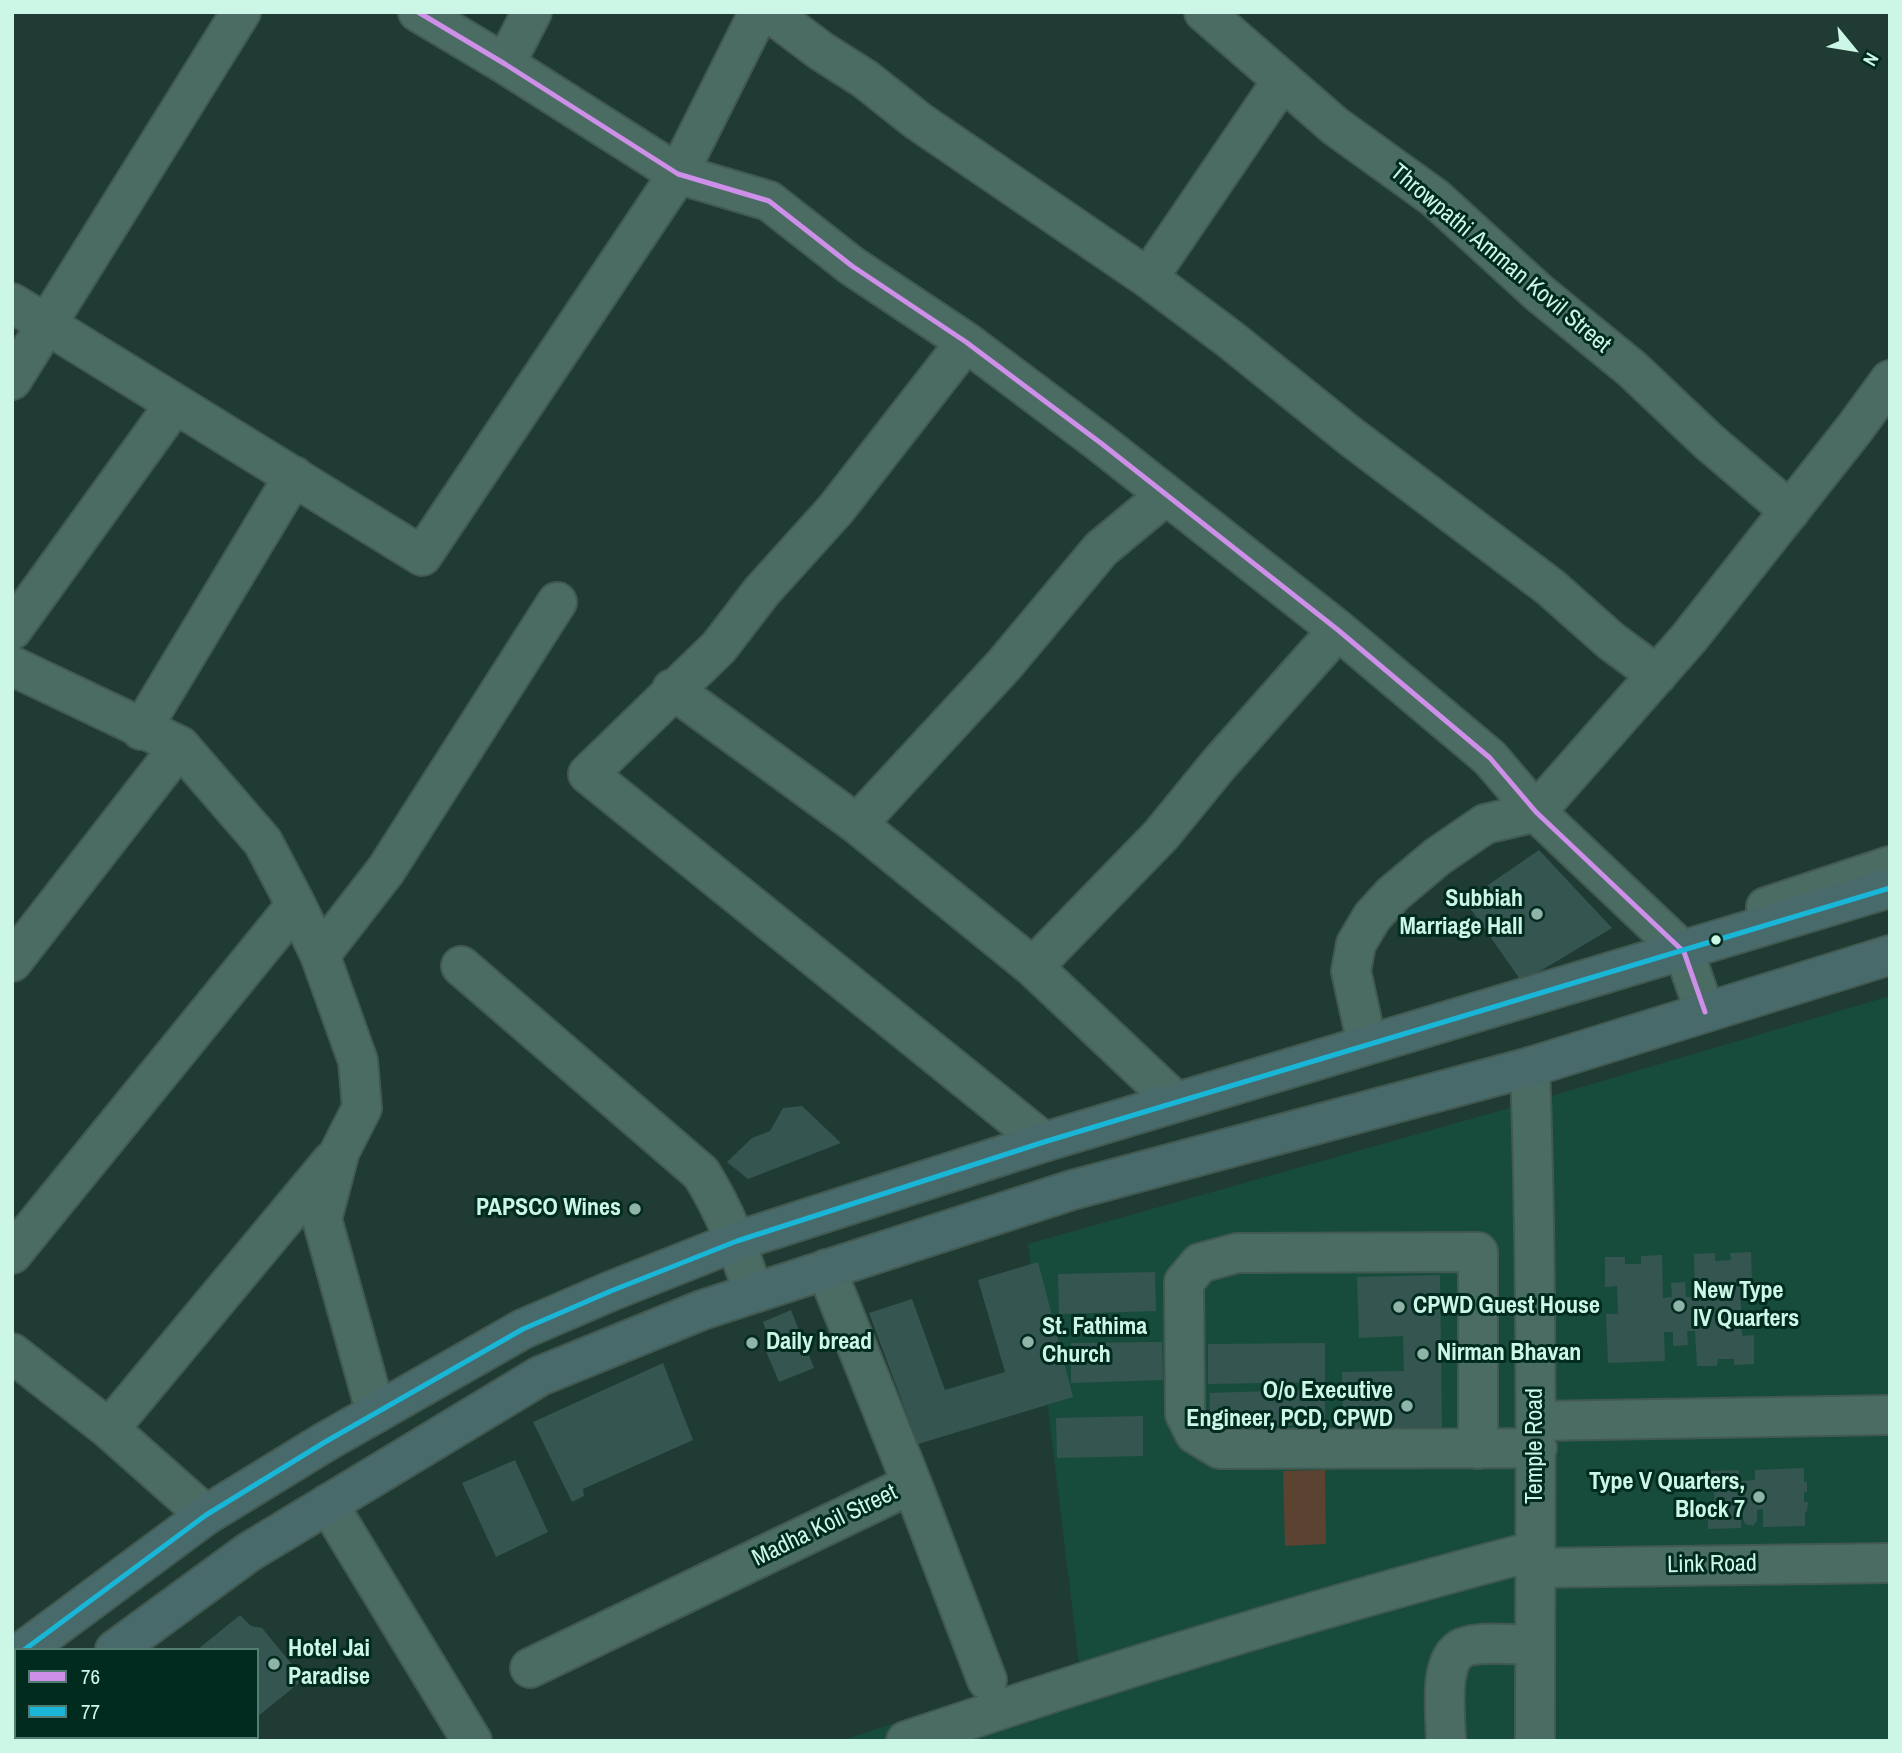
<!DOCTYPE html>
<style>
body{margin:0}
#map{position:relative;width:1902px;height:1753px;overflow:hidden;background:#203b33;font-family:"Archivo Narrow",sans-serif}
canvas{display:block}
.frame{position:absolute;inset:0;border:14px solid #ccf7e7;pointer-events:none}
.legend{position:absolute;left:14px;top:1648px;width:245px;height:91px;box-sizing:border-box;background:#022b20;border:2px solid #537d70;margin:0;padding:9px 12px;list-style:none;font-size:21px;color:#ccf7e7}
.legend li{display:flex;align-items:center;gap:14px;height:35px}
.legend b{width:35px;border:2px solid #537d70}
.north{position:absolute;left:1818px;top:14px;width:70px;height:70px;-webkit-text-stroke:5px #022b20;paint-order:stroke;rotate:120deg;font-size:19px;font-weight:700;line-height:28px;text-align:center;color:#ccf7e7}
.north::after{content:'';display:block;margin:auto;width:24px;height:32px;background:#ccf7e7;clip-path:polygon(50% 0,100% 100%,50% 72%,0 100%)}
</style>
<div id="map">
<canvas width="1902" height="1753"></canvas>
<div class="frame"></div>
<ul class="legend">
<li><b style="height:9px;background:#ce8fe9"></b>76</li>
<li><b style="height:9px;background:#1ab6d8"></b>77</li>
</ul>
<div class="north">N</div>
</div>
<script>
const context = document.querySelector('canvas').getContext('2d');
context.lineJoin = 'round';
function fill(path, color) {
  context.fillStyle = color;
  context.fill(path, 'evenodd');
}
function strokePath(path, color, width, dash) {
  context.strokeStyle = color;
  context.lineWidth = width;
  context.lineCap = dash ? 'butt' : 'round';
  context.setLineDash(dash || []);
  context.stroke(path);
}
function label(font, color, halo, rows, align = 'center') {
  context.font = font + ' "Archivo Narrow",sans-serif';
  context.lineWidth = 6;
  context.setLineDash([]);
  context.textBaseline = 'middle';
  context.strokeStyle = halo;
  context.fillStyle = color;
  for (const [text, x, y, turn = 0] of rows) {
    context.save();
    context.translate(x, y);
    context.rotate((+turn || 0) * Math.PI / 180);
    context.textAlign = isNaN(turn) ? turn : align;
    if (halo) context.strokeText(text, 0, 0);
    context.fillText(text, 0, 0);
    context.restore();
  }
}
fill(new Path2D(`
 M1890 996V1741H840L1079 1663 1028 1244 1531 1102Z`), '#174c3d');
fill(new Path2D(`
 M1325 1470 1326 1544 1285 1546 1283 1471Z`), '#5c4230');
fill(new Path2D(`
 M1539 850 1612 928 1522 982 1465 901Z
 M802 1106 841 1143 748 1179 727 1162 752 1138 770 1131 783 1108Z
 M1751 1252 1752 1281 1740 1282 1742 1336 1754 1335V1364L1734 1365V1359H1718L1717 1366H1697L1695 1331H1687L1688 1345 1673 1346V1332H1664L1665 1361 1608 1363 1606 1314H1618L1617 1286 1605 1287V1257H1625V1264H1641V1256L1662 1255 1663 1298 1672 1297 1671 1283 1685 1282 1686 1297H1695L1694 1254 1715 1253V1261L1731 1260 1730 1253Z
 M1038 1262 1073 1397 918 1444 869 1313 912 1299 945 1390 1005 1372 978 1280Z
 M1155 1272 1156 1311 1059 1314 1058 1274Z
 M1440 1275 1442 1434 1343 1435 1342 1372 1404 1371 1403 1336 1359 1338 1357 1277Z
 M791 1310 814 1368 779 1382 765 1349 772 1348 763 1322Z
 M1162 1342 1163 1380 1071 1383V1343Z
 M1325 1343V1382L1208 1384V1344Z
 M663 1363 693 1440 583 1489 584 1496 572 1502 533 1422Z
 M1325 1389V1425L1209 1427 1210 1393Z
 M1143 1416V1456L1057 1458 1056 1418Z
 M515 1460 548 1532 496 1557 462 1483Z
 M1804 1468V1482H1807V1492H1804V1502H1808L1807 1511 1805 1512V1526L1763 1527V1509L1757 1510V1521L1753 1526 1745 1524 1741 1512V1528L1708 1529V1512H1715L1714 1488H1708L1707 1471 1739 1470V1481L1755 1480V1470Z
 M240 1615 251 1626 262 1628 304 1679 257 1717V1650H197Z
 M60 1737H91L93 1741H55Z`), '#355550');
const minor = new Path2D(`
 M418 12 505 64 678 174 769 201 852 266 966 342 1102 444 1338 630 1490 758 1536 812 1684 952 1705 1012
 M769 12 821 51 865 79 918 121 1148 278 1231 340 1350 436 1550 587 1611 641 1657 675
 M1204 12 1335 126 1435 198 1539 293 1632 369 1708 441 1790 511
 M505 64 532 12
 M1148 278 1282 81
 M12 303 422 556 678 174 759 12
 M966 342 836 509 762 591 719 647 588 774 1044 1142
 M12 380 241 12
 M12 630 175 404
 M12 666 180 746 263 842 296 905 320 955 358 1061 362 1108 340 1151 322 1219 376 1413
 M672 689 857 824 1033 967 1176 1102
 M141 730 294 476
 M857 824 1004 665 1101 549 1166 495
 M1766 907 1890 866
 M320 955 386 870 557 602
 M12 962 180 746
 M461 966 701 1173C725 1211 739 1249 753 1292
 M1033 967 1161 835 1219 764 1338 630
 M1367 1044 1351 971 1356 944 1372 917 1393 894 1437 857 1485 824 1536 812 1689 638 1855 428 1890 380
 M1530 1067C1538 1291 1535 1516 1535 1741
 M12 1254 296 905
 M12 1353 109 1429 206 1515
 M1537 1421 1890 1415
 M109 1429 332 1161
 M1478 1449V1252L1237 1253 1200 1263 1184 1282 1185 1414 1195 1434 1220 1449 1537 1448
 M912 1484 987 1680
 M328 1504 472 1741
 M1535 1568 1890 1563
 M530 1668 912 1484 826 1269
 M120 1737 122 1741
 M906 1741C1113 1671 1323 1606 1534 1551
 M1446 1741C1446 1715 1436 1653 1468 1646 1487 1641 1515 1645 1535 1645`);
const highway = new Path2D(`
 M24 1650 206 1515 325 1442 523 1329 611 1291 737 1241 1044 1142 1890 888
 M115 1650 249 1552 540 1376 702 1310 1072 1190 1530 1067 1890 955
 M12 1725 16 1723`);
strokePath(minor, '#415951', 42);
strokePath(highway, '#415951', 42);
strokePath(minor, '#4a6c63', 38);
strokePath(highway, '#496a6a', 38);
strokePath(new Path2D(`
 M418 12 505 64 678 174 769 201 852 266 966 342 1102 444 1338 630 1490 758 1536 812 1684 952 1705 1012`), '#ce8fe9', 5);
strokePath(new Path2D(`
 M24 1650 206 1515 325 1442 523 1329 611 1291 737 1241 1044 1142 1890 888`), '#1ab6d8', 5);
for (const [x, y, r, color] of [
 [1537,914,7,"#90b5a8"],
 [1716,940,6,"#ccf7e7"],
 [635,1209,7,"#90b5a8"],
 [1679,1306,7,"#90b5a8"],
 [1399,1307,7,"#90b5a8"],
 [1028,1342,7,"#90b5a8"],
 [752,1343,7,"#90b5a8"],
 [1423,1354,7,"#90b5a8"],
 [1407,1406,7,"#90b5a8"],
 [1759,1497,7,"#90b5a8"],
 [274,1664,7,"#90b5a8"]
]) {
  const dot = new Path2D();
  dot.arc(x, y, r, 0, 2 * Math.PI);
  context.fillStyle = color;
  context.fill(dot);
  strokePath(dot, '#022b20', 2.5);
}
label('24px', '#ccf7e7', '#022b20', [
 ["Throwpathi Amman Kovil Street",1500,259,40],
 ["Temple Road",1536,1446,-90],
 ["Madha Koil Street",825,1526,-26],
 ["Link Road",1712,1565,-1]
]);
label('bold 24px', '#ccf7e7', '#022b20', [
 ["Subbiah",1523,900,"right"],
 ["Marriage Hall",1523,928,"right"],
 ["PAPSCO Wines",621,1209,"right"],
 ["New Type",1693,1292],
 ["IV Quarters",1693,1320],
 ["CPWD Guest House",1413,1307],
 ["St. Fathima",1042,1328],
 ["Church",1042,1356],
 ["Daily bread",766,1343],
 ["Nirman Bhavan",1437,1354],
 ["O/o Executive",1393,1392,"right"],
 ["Engineer, PCD, CPWD",1393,1420,"right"],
 ["Type V Quarters,",1745,1483,"right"],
 ["Block 7",1745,1511,"right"],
 ["Hotel Jai",288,1650],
 ["Paradise",288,1678]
], 'left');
</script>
